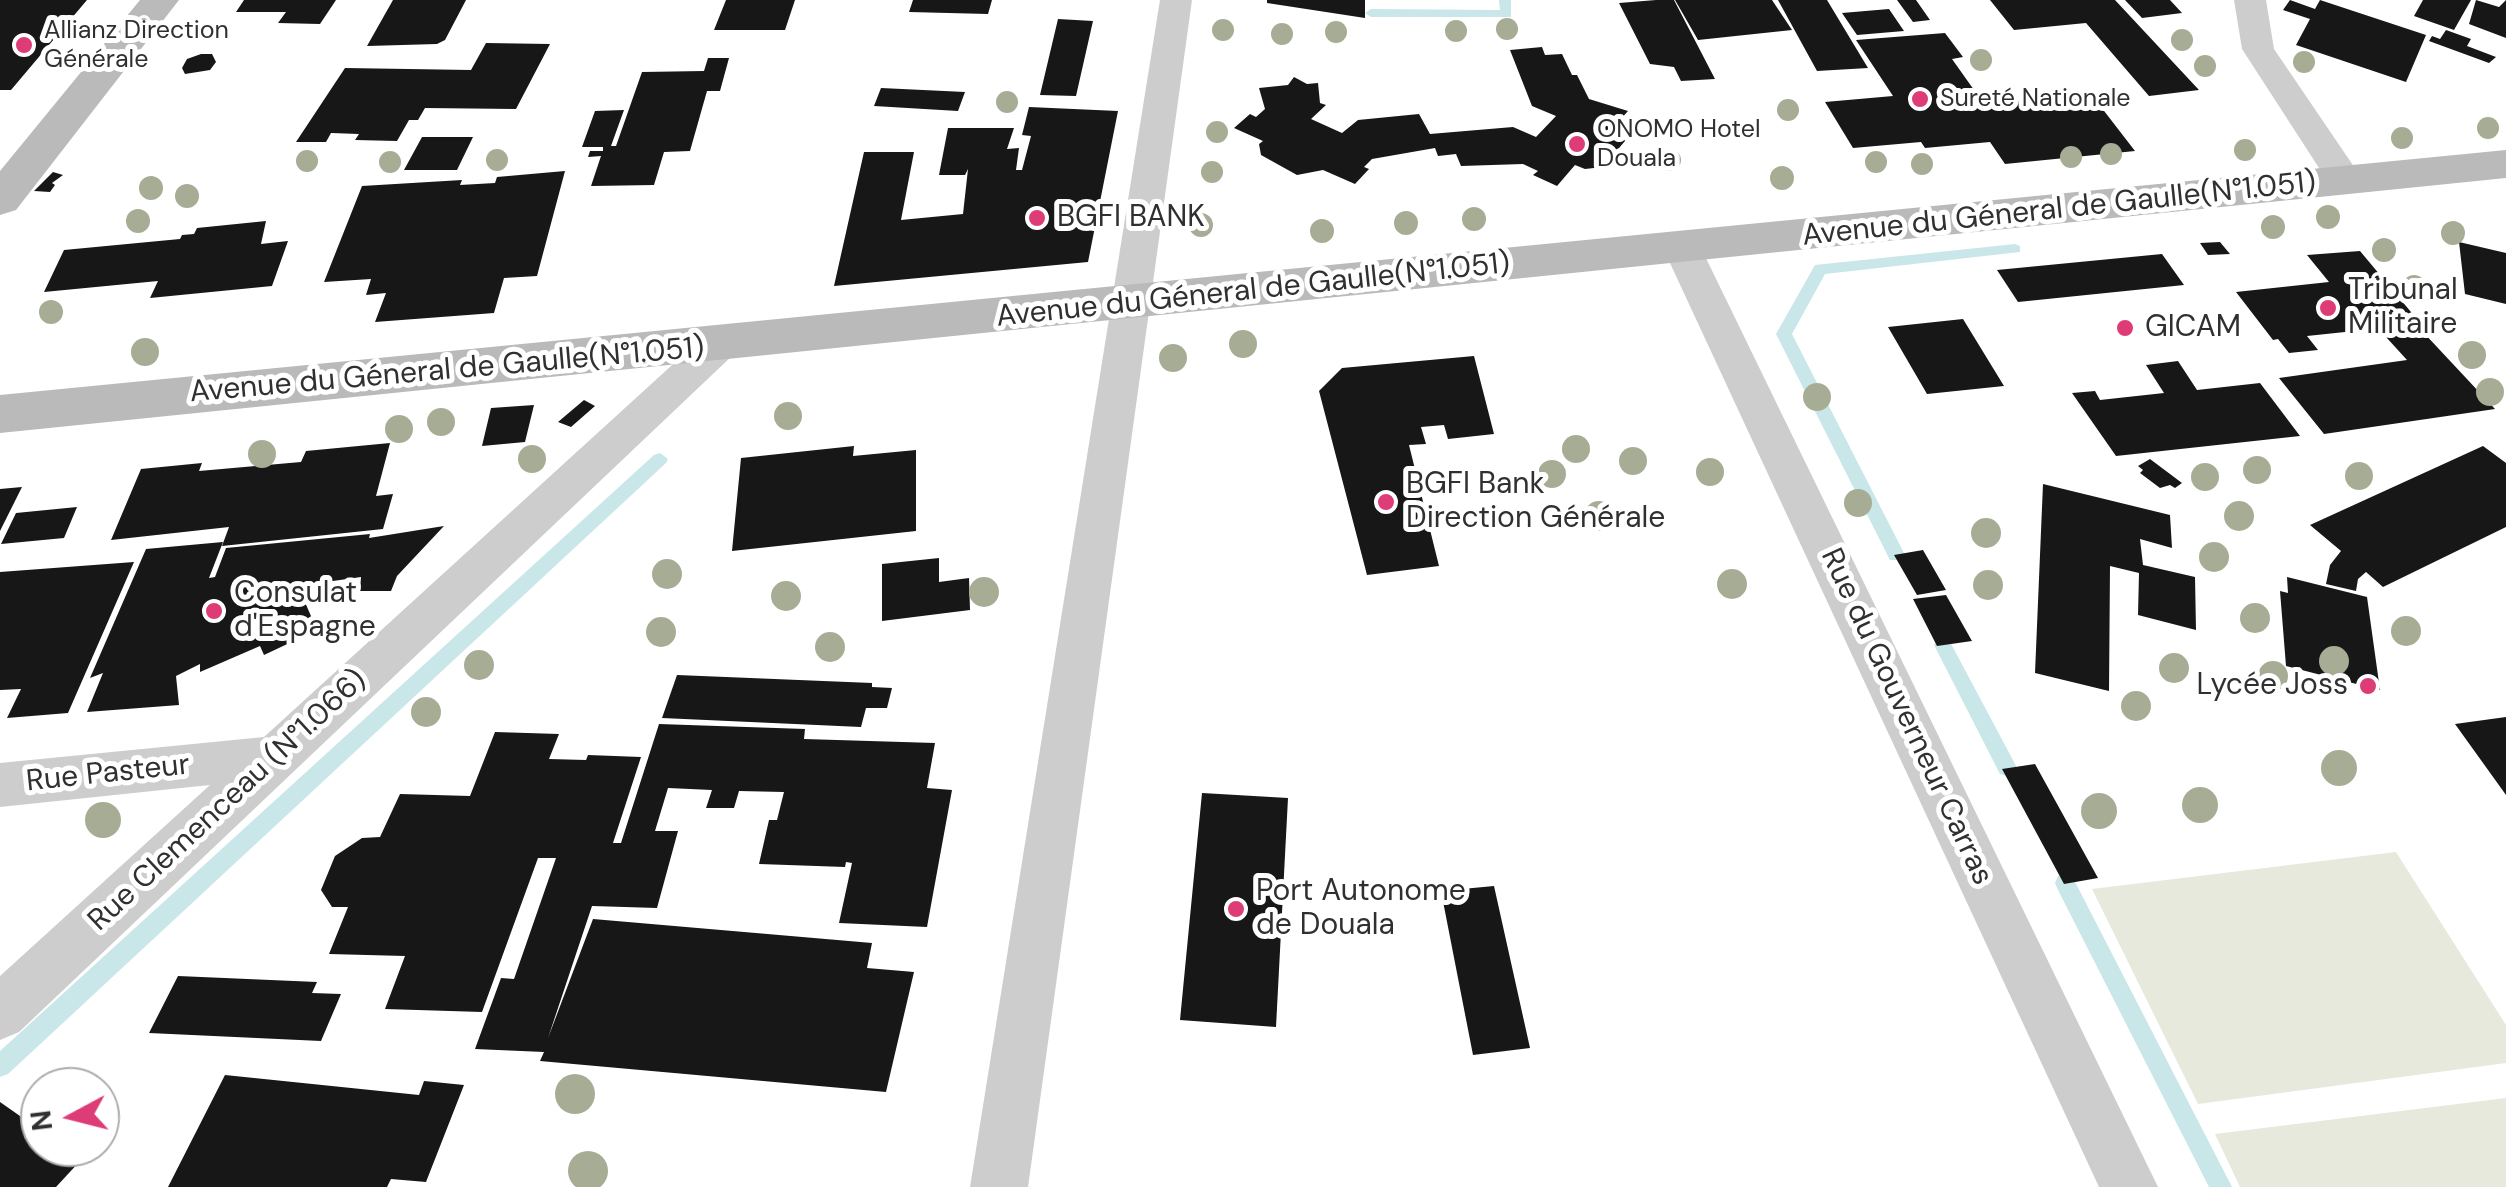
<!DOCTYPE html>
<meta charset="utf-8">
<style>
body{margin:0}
#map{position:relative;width:2506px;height:1187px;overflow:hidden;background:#fff;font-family:"DM Sans",sans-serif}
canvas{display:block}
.north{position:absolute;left:20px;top:1067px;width:100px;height:100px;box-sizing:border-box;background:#fff;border:2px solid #acacac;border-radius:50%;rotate:263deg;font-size:28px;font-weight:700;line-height:40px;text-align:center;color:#303030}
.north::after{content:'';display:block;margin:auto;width:35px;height:45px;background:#dd3c76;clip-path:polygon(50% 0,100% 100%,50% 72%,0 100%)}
</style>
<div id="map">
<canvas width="2506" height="1187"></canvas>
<div class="north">N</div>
</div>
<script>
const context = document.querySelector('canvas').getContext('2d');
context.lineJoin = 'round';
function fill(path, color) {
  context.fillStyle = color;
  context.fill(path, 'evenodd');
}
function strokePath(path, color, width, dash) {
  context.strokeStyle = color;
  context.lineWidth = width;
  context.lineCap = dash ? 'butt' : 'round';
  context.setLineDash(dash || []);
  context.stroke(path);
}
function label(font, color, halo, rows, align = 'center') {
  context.font = font + ' "DM Sans",sans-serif';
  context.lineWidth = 10;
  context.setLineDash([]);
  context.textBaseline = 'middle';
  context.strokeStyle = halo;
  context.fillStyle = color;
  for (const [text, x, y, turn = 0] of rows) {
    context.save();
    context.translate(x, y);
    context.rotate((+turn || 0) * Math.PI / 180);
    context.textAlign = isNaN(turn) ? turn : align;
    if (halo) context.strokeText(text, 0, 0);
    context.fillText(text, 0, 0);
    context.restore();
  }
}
fill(new Path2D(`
 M2396 852 2506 1025V1063L2198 1104 2092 889Z
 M2506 1098V1187H2240L2215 1134Z`), '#e7e9dc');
fill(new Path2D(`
 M1499 0H1511V17H1371L1365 13 1371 9 1500 10Z
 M2015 244 2020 246V252L1825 274 1792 334 1905 555 1902 560H1890L1776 334 1815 265Z
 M660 453 668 459 666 463 8 1074 0 1077V1051L654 455Z
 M1943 637 1949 640 2014 762 2017 768 2014 774 2007 776 2000 774 1934 645 1937 640Z
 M2065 874 2072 876 2232 1187H2209L2058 890 2055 883 2058 876Z`), '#c9e6e9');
fill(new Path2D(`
 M0 0H87L11 90H0Z
 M244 0H336L320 24 278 23 286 12H236Z
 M393 0H466L445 40 437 44 367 46Z
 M726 0H795L785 30H714Z
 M913 0H992L988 14 909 12Z
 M1267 0H1365V18L1267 3Z
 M1656 0H1674L1715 79 1681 81 1674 67 1650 64 1619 3Z
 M1675 0H1772L1792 30 1698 40Z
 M1778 0H1827L1868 68 1817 71Z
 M1897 0H1916L1930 20 1913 22Z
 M1990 0H2115L2199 90 2149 96 2086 23 2014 30Z
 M2125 0H2170L2182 13 2142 18Z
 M2290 0 2315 9 2320 0 2426 35 2406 82 2296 45 2310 19 2283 10Z
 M2423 0H2471L2454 30 2414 16Z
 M2476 0 2499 7 2506 0V38L2469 24Z
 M1889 9 1904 31 1857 35 1842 13Z
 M1058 19 1093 21 1076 96 1040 95Z
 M2446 30 2471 39 2467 46 2496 57 2489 63 2429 41 2432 36 2440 39Z
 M1945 33 1963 57 1952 59 1984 104 2091 94 2135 151 2005 164 1990 142 1925 148 1921 142 1853 148 1825 102 1893 96 1856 40Z
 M486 43 550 44 516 109 425 108 418 120H409L397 141 355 140 359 134 331 133 326 142H296L345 68 471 70Z
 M1542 47 1545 55 1562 54 1572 75H1577L1589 99 1628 111 1611 130 1621 134 1625 141 1603 167 1585 169 1575 165 1557 186 1533 175 1538 171 1523 164 1461 166 1456 154 1438 156 1435 148 1372 159 1364 167 1369 169 1355 184 1323 170 1297 175 1261 155 1259 144 1263 141 1234 128 1250 114 1256 117 1265 109 1259 88 1288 85 1294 77 1307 84 1318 83 1320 103 1326 105 1311 119 1342 133 1358 120 1419 114 1430 134 1513 127 1536 137 1556 116 1532 106 1510 50Z
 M201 54H212L216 62 210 70 185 74 182 68 187 59Z
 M708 58H729L720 91H707L690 151 664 152 654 185 591 186 601 156 588 157 590 151H603V147H582L595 111 624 110 611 146H616L642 72 704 71Z
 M881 88 965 92 958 111 874 106Z
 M1029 107 1118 111 1088 262 834 286 864 152H914L901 220 963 214 968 169 965 175H939L948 128H1014L1007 149 1019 148 1016 170H1022L1031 136 1022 135Z
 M422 137H473L457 170H404Z
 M565 171 537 276 504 278 494 313 375 322 386 293 366 295 371 279 324 282 362 186 462 180 460 185 495 183 497 177Z
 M53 172 63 175 52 183 55 185 50 192 34 191Z
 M266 221 261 244 288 241 272 286 150 298 158 281 44 292 64 250 180 239 182 235 194 234 197 228Z
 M2220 242 2230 254 2208 255 2200 243Z
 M2459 242 2506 253V304L2465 294Z
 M2360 251 2421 324 2307 336 2318 350 2289 353 2278 339 2273 340 2236 292 2329 282 2307 255Z
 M2162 254 2184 285 2018 302 1997 270Z
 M1963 319 2004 386 1927 394 1888 327Z
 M2423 332 2495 409 2324 434 2279 378 2407 360 2386 337Z
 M1474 356 1494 434 1448 439 1444 425 1421 427 1426 444 1409 445 1439 566 1367 575 1319 391 1342 368Z
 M2178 361 2197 390 2260 383 2300 436 2116 456 2072 393 2095 391 2100 400 2164 393 2146 365Z
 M584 400 595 406 571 427 558 422Z
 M534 405 525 442 482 446 491 408Z
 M390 443 376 496 393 494 383 529 222 546 229 527 111 540 141 469 202 463 199 471 301 462 306 451Z
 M854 446 853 456 916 450V531L732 551 741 458Z
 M2483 446 2506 463V527L2383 587 2366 572 2358 579 2356 591 2326 584 2330 565 2341 551 2310 525Z
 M2150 459 2182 483 2175 488 2170 485 2160 488 2140 473 2143 470 2138 466Z
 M2043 484 2170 515 2172 548 2140 539 2143 565 2195 577 2196 630 2138 615 2139 573 2110 566 2109 691 2035 673Z
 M22 487 0 531V489Z
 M77 507 64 538 1 544 16 513Z
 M444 526 397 576 391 591H360L361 577 298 586 317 630 264 655 260 646 200 672V664L176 676 179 705 87 712 103 673 90 678 146 549 223 542 209 578 215 577 226 548 370 534 369 538Z
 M1923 550 1946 590 1917 595 1894 555Z
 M939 558V582L969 578 970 610 882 621V564Z
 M134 562 68 713 7 718 21 689 0 690V572Z
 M2287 577 2367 597 2380 690 2286 666 2280 591 2288 593Z
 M1946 595 1972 641 1937 646 1913 599Z
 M677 675 872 683V687L892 688 887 708H866L861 727 662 718Z
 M2506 717V795L2455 724Z
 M659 724 805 729 804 739 935 743 927 788 952 790 927 927 839 923 852 863 846 862 845 867 759 864 769 820H777L784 792 739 791 734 808H706L712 790 668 788 655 831H678L657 908 592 906 548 1038 593 919 872 943 867 968 914 972 886 1092 540 1061 544 1052 475 1049 501 978 514 979 556 858H538L482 1012 385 1009 405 956 329 954 348 907H332L321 890 335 856 362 838 380 837 400 794 470 796 495 732 559 734 549 759 586 760 588 755 641 757 613 843H621Z
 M2035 764 2098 878 2064 884 2002 769Z
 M1202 793 1288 798 1276 1027 1180 1020Z
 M1494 886 1530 1048 1473 1055 1441 891Z
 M178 976 317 982 312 993 341 994 321 1041 149 1033Z
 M225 1075 419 1095 424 1081 464 1085 426 1182 391 1179 387 1187H168Z
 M0 1102 40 1130V1147H63L81 1160 56 1187H0Z`), '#171717');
fill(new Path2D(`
 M1160 0H1192L1028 1187H970Z
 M2234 0H2266L2274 49 2363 180 2358 188 2345 192 2332 188 2242 49Z
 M1682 235 1695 239 1701 248 2158 1187H2099L1663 248 1669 239Z
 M719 331 733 335 739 345 733 355 19 1032 0 1040V976L210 785 0 807V763L264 737 705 335Z`), '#cdcdcd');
fill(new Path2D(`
 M140 0H179L16 210 0 215V171Z
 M2506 150V178L0 433V395Z`), '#bababa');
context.fillStyle = '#a7ad95';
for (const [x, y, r] of [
 [1507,29,11],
 [1223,30,11],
 [1456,31,11],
 [1336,32,11],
 [1282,34,11],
 [2182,40,11],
 [1981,60,11],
 [2304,62,11],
 [2205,66,11],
 [1007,102,11],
 [1788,110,11],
 [2488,128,11],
 [1217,132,11],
 [2402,138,11],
 [2245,150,11],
 [2111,154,11],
 [2071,157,11],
 [497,160,11],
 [1670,160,11],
 [307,161,11],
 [390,162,11],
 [1876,162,11],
 [1922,164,11],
 [1212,172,11],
 [1782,178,12],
 [151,188,12],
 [187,196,12],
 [2328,217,12],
 [1474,219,12],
 [138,221,12],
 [1406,223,12],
 [1201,225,12],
 [2273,227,12],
 [1322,231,12],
 [2453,233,12],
 [2384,250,12],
 [2414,287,12],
 [51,312,12],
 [1243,344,14],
 [145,352,14],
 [2472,355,14],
 [1173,358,14],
 [2490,392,14],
 [1817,397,14],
 [788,416,14],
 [441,422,14],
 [399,429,14],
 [1576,449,14],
 [262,454,14],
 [532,459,14],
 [1633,461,14],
 [2257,470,14],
 [1710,472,14],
 [1552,474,14],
 [2359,476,14],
 [2205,477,14],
 [1858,503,14],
 [1599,516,15],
 [2239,516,15],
 [1986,533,15],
 [2214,557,15],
 [667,574,15],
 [1732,584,15],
 [1988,585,15],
 [984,592,15],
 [786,596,15],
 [2255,618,15],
 [2406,631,15],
 [661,632,15],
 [830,647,15],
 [2334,661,15],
 [479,665,15],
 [2174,668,15],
 [2273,676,15],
 [2136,706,15],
 [426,712,15],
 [2339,768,18],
 [2200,805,18],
 [2099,811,18],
 [103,820,18],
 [575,1094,20],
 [588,1171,20]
]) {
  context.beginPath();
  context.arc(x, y, r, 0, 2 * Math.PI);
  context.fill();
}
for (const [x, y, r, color] of [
 [24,45,10,"#dd3c76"],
 [1920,99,10,"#dd3c76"],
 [1577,144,10,"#dd3c76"],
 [1037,218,10,"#dd3c76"],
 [2328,308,10,"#dd3c76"],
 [2125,328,10,"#dd3c76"],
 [1386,502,10,"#dd3c76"],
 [214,611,10,"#dd3c76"],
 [2368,686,10,"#dd3c76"],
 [1236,909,10,"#dd3c76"]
]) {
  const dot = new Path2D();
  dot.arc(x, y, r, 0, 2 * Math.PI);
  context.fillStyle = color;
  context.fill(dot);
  strokePath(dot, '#fff', 4);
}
label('25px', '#303030', '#fff', [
 ["Allianz Direction",44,31],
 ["Générale",44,60],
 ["Sureté Nationale",1940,99],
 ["ONOMO Hotel",1597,130],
 ["Douala",1597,159]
], 'left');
label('30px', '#303030', '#fff', [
 ["Avenue du Géneral de Gaulle(N°1.051)",2059,210,-6],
 ["Avenue du Géneral de Gaulle(N°1.051)",1253,291,-6],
 ["Avenue du Géneral de Gaulle(N°1.051)",447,371,-5],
 ["Rue du Gouverneur Carras",1906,717,65],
 ["Rue Pasteur",108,774,-6],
 ["Rue Clemenceau (N°1.066)",228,801,-43]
]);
label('30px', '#303030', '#fff', [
 ["BGFI BANK",1057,218],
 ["Tribunal",2348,291],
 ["Militaire",2348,325],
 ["GICAM",2145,328],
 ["BGFI Bank",1406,485],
 ["Direction Générale",1406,519],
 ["Consulat",234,594],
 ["d'Espagne",234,628],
 ["Lycée Joss",2348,686,"right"],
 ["Port Autonome",1256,892],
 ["de Douala",1256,926]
], 'left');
</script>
